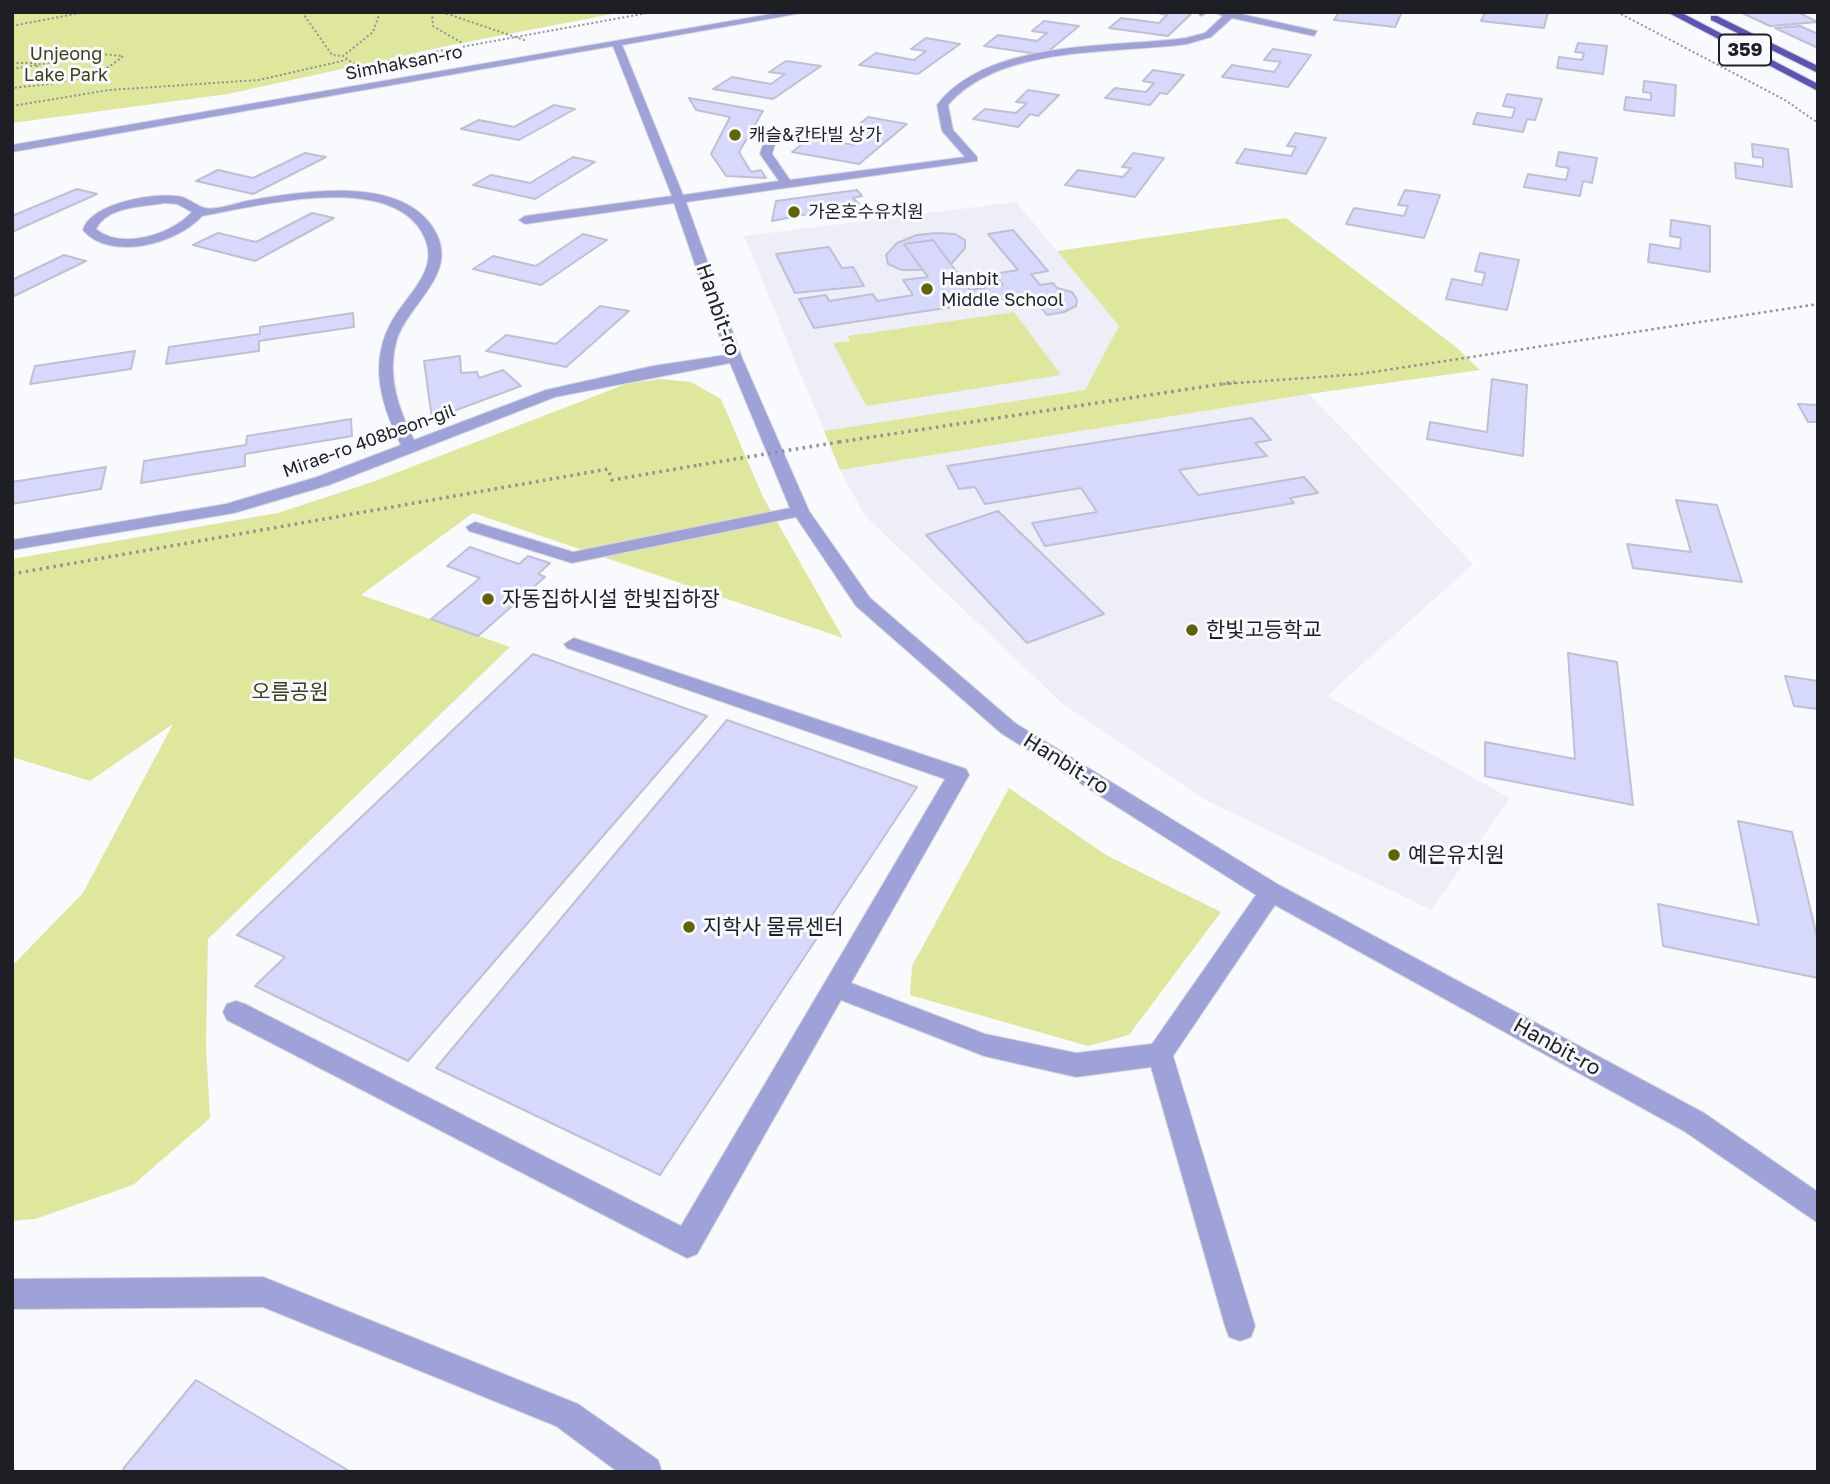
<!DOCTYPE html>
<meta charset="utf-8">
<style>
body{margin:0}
#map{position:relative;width:1830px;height:1484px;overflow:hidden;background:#f9fafd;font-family:"Golos Text",sans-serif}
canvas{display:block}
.frame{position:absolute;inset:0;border:14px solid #1e1f25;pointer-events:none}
</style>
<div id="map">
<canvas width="1830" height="1484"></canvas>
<div class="frame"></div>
</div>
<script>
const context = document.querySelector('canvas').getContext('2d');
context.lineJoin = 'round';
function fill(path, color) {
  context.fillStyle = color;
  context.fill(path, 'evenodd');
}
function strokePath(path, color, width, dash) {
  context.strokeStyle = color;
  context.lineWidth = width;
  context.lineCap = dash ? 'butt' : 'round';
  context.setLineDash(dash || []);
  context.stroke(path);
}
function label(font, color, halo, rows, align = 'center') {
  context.font = font + ' "Golos Text","Noto Sans KR",sans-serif';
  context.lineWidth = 6;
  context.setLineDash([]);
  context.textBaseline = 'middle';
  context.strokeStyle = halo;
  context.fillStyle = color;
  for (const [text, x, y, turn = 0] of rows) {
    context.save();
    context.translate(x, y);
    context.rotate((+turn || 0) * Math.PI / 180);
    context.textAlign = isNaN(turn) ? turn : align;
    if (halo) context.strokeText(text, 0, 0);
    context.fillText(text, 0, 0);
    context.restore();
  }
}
fill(new Path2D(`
 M1016 202 1120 326 1085 390 824 431 744 236Z
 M1309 394 1473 564 1327 696 1510 798 1431 910 1206 800 1063 704 865 516 840 470Z`), '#edeef8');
fill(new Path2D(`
 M12 12H623L456 44 228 94 12 123Z
 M1286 218 1456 347 1480 370 1309 394 840 470 824 431 1085 390 1119 326 1057 251Z
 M1014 312 1061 375 866 406 833 343 850 341 848 336Z
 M660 379 691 382 721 399 763 497 843 638 473 513 361 595 510 647 208 939 206 1045 210 1118 133 1185 35 1219 12 1221V966L83 893 173 724 90 781 12 757V559L278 513 375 481 626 384Z
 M1009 788 1106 855 1221 912 1129 1035 1088 1046 910 995 912 966Z`), '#dfe79c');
const building = new Path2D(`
 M1193 12 1168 36 1109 28 1121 18 1159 23 1167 15 1153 12Z
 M1339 12H1402L1395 27 1334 20Z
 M1485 12H1548L1544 28 1481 21Z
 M1740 12H1797L1818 22 1770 26Z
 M1044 21 1079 26 1044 55 984 46 998 35 1037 41 1047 33 1032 31Z
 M1800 26 1818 34V48L1775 28Z
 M926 38 960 44 918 74 859 65 876 53 914 60 926 51 911 49Z
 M1578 43 1607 46 1603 74 1557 68 1559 57 1582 60 1584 53 1575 52Z
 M1273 49 1311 55 1288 87 1222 77 1232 65 1274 72 1281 62 1264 60Z
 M786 61 821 66 773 99 713 89 732 77 771 84 785 74 769 72Z
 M1153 70 1184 75 1167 94 1160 93 1150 105 1105 98 1115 88 1146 92 1154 83 1143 81Z
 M1644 81 1676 85 1674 116 1624 110 1626 97 1651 100V93L1643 92Z
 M1028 90 1059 95 1038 116 1030 114 1018 127 973 119 985 109 1016 113 1027 103 1016 102Z
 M1507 94 1542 99 1535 120 1527 119 1523 132 1473 124 1477 113 1512 118 1515 108 1503 106Z
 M689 98 763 111 739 152 751 172 761 170 766 178 726 176 711 154 730 117 696 110Z
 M554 105 575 109 519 140 461 129 479 120 514 127Z
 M868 117 907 124 859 164 792 152 811 137 854 145 868 133 851 131Z
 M1295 133 1326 138 1306 174 1236 163 1245 149 1291 156 1296 147 1287 146Z
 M1752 144 1788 149 1792 187 1736 178 1735 163 1763 167V158L1753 157Z
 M1559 152 1597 158 1592 183 1583 181 1580 196 1524 187 1528 174 1566 180 1569 168 1556 166Z
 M305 153 326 157 253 194 196 181 218 170 253 178Z
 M1133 153 1164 158 1135 197 1065 185 1078 170 1123 177 1131 168 1122 167Z
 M573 157 595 162 535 199 473 185 491 175 530 183Z
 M77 189 97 194 12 232V216Z
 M857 190 862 196 853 198 859 204 772 221 776 201Z
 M1405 190 1440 195 1424 238 1346 224 1354 208 1404 216 1408 206 1398 205Z
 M312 213 334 218 255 261 193 245 218 233 256 242Z
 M1671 220 1710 226V272L1648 262 1650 244 1680 249 1681 238 1670 236Z
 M1013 230 1048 271 1031 274 1040 285 1053 283 1057 288 1072 292 1077 300 1076 306 1064 312 1047 315 1031 295 814 328 799 299 826 295 829 301 873 294 877 301 913 295 903 280 928 277 904 244 933 240 970 290 1003 285 994 274 1018 270 988 234Z
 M937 233 955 234 965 240V248L951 264 933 240 904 244 923 270H902L888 264 886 255 897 243 917 235Z
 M583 234 607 240 541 285 473 269 493 256 536 266Z
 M829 247 842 268 853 267 864 286 795 293 776 254Z
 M1480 253 1519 260 1507 310 1446 299 1452 279 1482 285 1485 273 1475 271Z
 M64 255 86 261 12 297V280Z
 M600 306 629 311 566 367 486 351 506 335 556 344Z
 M353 313 354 327 259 341V351L166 364 169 347 260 334V327Z
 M135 351 131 369 30 384 35 366Z
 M460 356 461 373 477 372 479 378 503 370 521 386 432 419 424 361Z
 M1492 379 1527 385 1523 456 1427 439 1430 422 1487 432Z
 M1798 404 1818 405V422H1808Z
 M1252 418 1271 440 1255 443 1267 456 1179 470 1198 495 1304 477 1318 493 1290 498 1294 503 1045 546 1032 523 1097 512 1081 488 985 504 975 487 959 489 947 466Z
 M351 419 352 436 245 454V466L141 483 144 461 246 445 247 436Z
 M106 467 101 489 12 504V482Z
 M1676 500 1717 505 1742 582 1633 568 1627 544 1691 552Z
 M998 511 1104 614 1027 643 926 535Z
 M470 547 519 564 528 556 550 563 538 574 545 577 478 636 431 619 480 578 447 566Z
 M1568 653 1617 662 1633 805 1485 776V742L1575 759Z
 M533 654 707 716 408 1061 255 986 285 957 237 935Z
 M1785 676 1818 681V709L1794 706Z
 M727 720 917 787 660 1175 436 1068Z
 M1738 821 1792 832 1818 941V978L1663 946 1658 904 1759 925Z
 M196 1380 351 1472H128L123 1469Z`);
fill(building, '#d6d9fb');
strokePath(building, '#bfc0d2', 2);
const minor = new Path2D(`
 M783 12H807L622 45 683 195 779 181 760 154 766 135 772 132 778 135 772 154 790 180 965 157 942 131 937 105C988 39 1110 48 1186 38L1205 33 1223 16 1213 12H1232L1317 31 1314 36 1232 18 1211 37 1187 44C1112 54 1000 45 948 105L953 130 977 157V161L686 202 742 358 809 511 870 598 1015 723 1279 885 1704 1113 1818 1192V1223L1684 1131 1275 905 1173 1056 1255 1326 1251 1337 1240 1341 1229 1337 1225 1326 1151 1067 1076 1077 984 1056 841 1000 697 1254 687 1258 227 1020 223 1012 227 1004 236 1001 245 1004 681 1226 945 779 567 648 564 644 574 638 966 769 969 775 851 983 985 1034 1076 1053 1152 1044 1256 895 1001 733 856 606 796 517 572 563 469 531 466 527 475 522 573 552 790 508 730 363 555 397 329 485 234 513 12 550V540L226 504 317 477 401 445C378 399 367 354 399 310 409 296 422 282 427 265 431 251 426 237 417 225 376 175 258 206 202 216 177 244 110 262 83 230 90 203 157 191 182 197 189 199 199 207 205 208 217 211 239 202 252 200 305 191 408 174 437 235 457 277 405 306 396 343 387 377 399 410 414 440L546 390 653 366 726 355 674 203 525 224 519 220 525 216 672 196 613 46 12 152V145ZM165 203 177 204 192 212C171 235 121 250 96 229 107 206 143 207 165 203Z
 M1197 12H1208L1201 16Z
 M263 1277 578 1404 658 1460 662 1472H618L556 1426 263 1307 12 1309V1279Z`);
const major = new Path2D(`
 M1667 12H1680L1818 84V91Z
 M1711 16H1717L1818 66V73L1711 20Z`);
strokePath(minor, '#d6d7da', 2);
strokePath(major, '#d6d7da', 2);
strokePath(new Path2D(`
 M302 12 332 55 343 56
 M380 12 373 32 343 56 357 66 653 12
 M432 12 433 26 462 43
 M1617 12 1785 100 1818 123
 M12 13 24 12
 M12 26 85 12
 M12 63H37L35 84
 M12 69 100 54 123 56C96 82 48 84 12 88
 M12 106 109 90 259 80 346 60`), '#919296', 2, [2, 2.5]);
strokePath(new Path2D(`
 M1223 384 1360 374 1818 304`), '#919296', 2.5, [2.5, 3.5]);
strokePath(new Path2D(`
 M839 442 1235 382
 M12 574 608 469 612 480 699 465`), '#919296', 3.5, [2.5, 4.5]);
fill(minor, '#9fa2d9');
fill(major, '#5a54b6');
strokePath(new Path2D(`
 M442 12 527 41`), '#919296', 2, [2, 2.5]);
strokePath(new Path2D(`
 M699 465 839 442`), '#919296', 3.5, [2.5, 4.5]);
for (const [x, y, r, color] of [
 [735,135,7,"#5f6502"],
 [794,212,7,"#5f6502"],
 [927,289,7,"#5f6502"],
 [488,599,7,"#5f6502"],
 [1192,630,7,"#5f6502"],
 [1394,855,7,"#5f6502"],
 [689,927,7,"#5f6502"]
]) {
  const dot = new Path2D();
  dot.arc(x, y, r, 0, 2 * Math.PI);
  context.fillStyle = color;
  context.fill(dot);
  strokePath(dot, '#f9fafd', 2.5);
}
label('18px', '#3c4019', '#f9fafd', [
 ["Unjeong",66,54],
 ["Lake Park",66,75]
]);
label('18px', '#1e1f25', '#f9fafd', [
 ["Simhaksan-ro",404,63,-11],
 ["Mirae-ro 408beon-gil",369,441,-20]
]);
label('18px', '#1e1f25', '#f9fafd', [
 ["캐슬&칸타빌 상가",749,135],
 ["가온호수유치원",808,212],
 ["Hanbit",941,279],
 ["Middle School",941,300]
], 'left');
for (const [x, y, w] of [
 [1745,50,52]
]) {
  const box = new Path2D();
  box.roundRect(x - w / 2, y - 15.5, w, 31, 5);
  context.fillStyle = '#f9fafd';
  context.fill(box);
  strokePath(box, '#1e1f25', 2);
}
label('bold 19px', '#1e1f25', null, [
 ["359",1745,50]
]);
label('21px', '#1e1f25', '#f9fafd', [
 ["Hanbit-ro",718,310,71],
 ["Hanbit-ro",1066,764,32],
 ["Hanbit-ro",1557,1047,29]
]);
label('21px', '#1e1f25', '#f9fafd', [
 ["자동집하시설 한빛집하장",502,599],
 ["한빛고등학교",1206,630],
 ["예은유치원",1408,855],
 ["지학사 물류센터",703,927]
], 'left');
label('21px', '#3c4019', '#f9fafd', [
 ["오름공원",290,692]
]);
</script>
